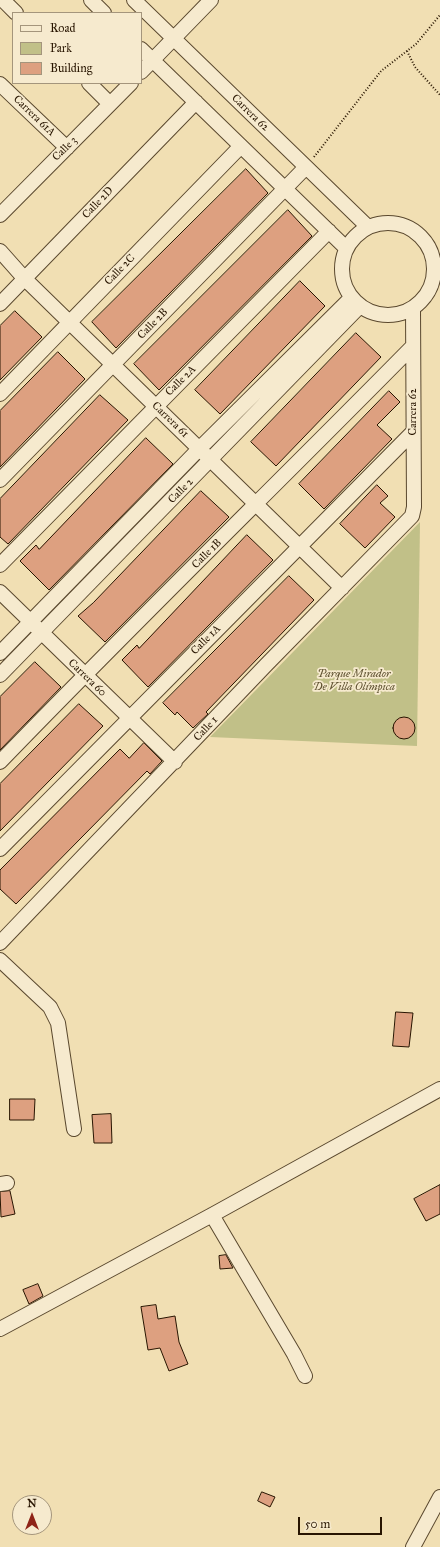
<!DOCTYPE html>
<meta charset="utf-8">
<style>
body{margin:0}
#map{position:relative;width:440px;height:1547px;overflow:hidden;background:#f1dfb3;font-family:"IM FELL Great Primer",serif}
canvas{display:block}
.legend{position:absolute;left:12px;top:12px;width:130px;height:72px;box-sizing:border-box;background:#f6eace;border:1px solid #a4957c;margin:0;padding:5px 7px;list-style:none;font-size:12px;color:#281501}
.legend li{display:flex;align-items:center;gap:8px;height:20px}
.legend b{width:20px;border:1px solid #a4957c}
.north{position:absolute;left:12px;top:1495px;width:40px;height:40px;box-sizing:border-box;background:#f6eace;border:1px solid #a4957c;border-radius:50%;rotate:0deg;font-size:11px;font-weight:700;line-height:16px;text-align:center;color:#281501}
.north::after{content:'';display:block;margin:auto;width:14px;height:18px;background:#8f2418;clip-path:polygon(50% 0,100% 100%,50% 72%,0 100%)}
.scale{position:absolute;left:298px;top:1517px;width:84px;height:18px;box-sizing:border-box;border:2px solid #281501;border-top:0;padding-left:5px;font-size:12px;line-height:14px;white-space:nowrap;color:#281501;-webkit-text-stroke:3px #f6eace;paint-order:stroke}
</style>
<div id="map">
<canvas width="440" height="1547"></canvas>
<ul class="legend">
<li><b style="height:5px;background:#f6eace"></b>Road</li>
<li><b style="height:11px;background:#c1c088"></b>Park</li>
<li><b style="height:11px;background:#dda080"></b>Building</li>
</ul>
<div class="north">N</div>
<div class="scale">50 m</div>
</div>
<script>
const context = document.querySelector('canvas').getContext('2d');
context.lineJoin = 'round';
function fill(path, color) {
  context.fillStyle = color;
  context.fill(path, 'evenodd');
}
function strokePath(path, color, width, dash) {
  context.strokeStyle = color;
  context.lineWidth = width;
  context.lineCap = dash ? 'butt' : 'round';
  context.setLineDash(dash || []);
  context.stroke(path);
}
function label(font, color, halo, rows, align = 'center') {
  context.font = font + ' "IM FELL Great Primer",serif';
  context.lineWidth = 3.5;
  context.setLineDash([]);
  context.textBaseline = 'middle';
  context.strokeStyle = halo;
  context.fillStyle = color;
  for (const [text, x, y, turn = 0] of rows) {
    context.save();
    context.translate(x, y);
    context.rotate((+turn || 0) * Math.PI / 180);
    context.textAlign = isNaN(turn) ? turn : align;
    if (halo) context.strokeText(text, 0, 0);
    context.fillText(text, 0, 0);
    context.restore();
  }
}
fill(new Path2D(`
 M420 522 417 746 210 737Z`), '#c1c088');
const building = new Path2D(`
 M246 169 268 193 116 348 92 322Z
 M288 210 312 236 159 390 134 364Z
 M300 281 325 306 220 414 195 390Z
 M15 311 42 337 0 380V326Z
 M356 333 381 357 276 466 251 442Z
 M58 352 85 379 0 467V411Z
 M389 391 400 402 377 425 392 439 324 509 299 484Z
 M100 395 128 420 8 544 0 537V499Z
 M146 438 173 464 49 590 20 561 36 545 39 549Z
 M377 485 388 496 380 503 395 517 365 548 340 524Z
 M201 491 229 517 105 642 78 616 93 603Z
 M247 535 273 560 148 687 122 660 137 645 139 648Z
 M289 576 314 600 206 712 208 714 193 728 177 712 175 715 163 703Z
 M35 662 61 687 0 750V697Z
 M79 704 103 726 0 831V784Z
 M393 728a11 11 0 1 1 22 0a11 11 0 1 1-22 0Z
 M144 743 162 761 150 774 147 771 16 904 0 889V870L120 749 129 758Z
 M396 1012 413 1013 409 1047 393 1046Z
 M10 1099H35L34 1120H10Z
 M111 1114 112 1143H94L92 1115Z
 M440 1185V1214L426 1221 414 1199Z
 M10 1191 15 1214 1 1217 0 1192Z
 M226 1255 233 1268 220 1269 219 1256Z
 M38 1284 43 1296 29 1304 23 1290Z
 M156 1305 158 1319 175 1316 179 1342 188 1364 169 1371 160 1348 148 1350 141 1307Z
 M262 1492 275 1497 270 1507 258 1501Z`);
fill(building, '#dda080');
strokePath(building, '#281501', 1);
const minor = new Path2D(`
 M3 0 16 13
 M91 0 104 13
 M134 0 367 226
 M141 49 346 248
 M141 72 211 0
 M89 83 110 104
 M0 84 67 148
 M0 215 131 83
 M342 269a46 46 0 1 1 92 0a46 46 0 1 1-92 0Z
 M0 251 24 278 342 588
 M0 304 196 102
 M0 394 241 146
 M0 480 306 167
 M0 565 329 231
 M0 592 175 762
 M0 653 199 449 351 298
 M0 675 360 306
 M0 762C136 621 276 485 413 346
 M0 849 413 432
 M0 943 266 665 412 516 414 507 413 308
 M0 960 50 1007 58 1023 74 1129
 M0 1184 7 1183
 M212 1215 294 1354 305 1376
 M0 1329 212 1215 440 1089
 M413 1547 440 1497`);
strokePath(minor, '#5a482e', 16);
strokePath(new Path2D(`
 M407 51 415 67 440 95
 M314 157 381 71 416 44 440 15`), '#281501', 2, [1, 2]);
strokePath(minor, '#f6eace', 14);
label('11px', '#281501', '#f6eace', [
 ["Carrera 62",250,113,44],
 ["Carrera 61A",34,116,44],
 ["Calle 3",65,149,-45],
 ["Calle 2D",98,203,-46],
 ["Calle 2C",120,270,-46],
 ["Calle 2B",153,324,-46],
 ["Calle 2A",181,381,-45],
 ["Carrera 62",413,412,-90],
 ["Carrera 61",170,420,44],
 ["Calle 2",181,491,-45],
 ["Calle 1B",207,554,-45],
 ["Calle 1A",206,640,-45],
 ["Carrera 60",87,678,44],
 ["Calle 1",206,729,-47]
]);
label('italic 11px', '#5e5130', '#f6eace', [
 ["Parque Mirador",354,674],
 ["De Villa Olímpica",354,687]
]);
</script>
